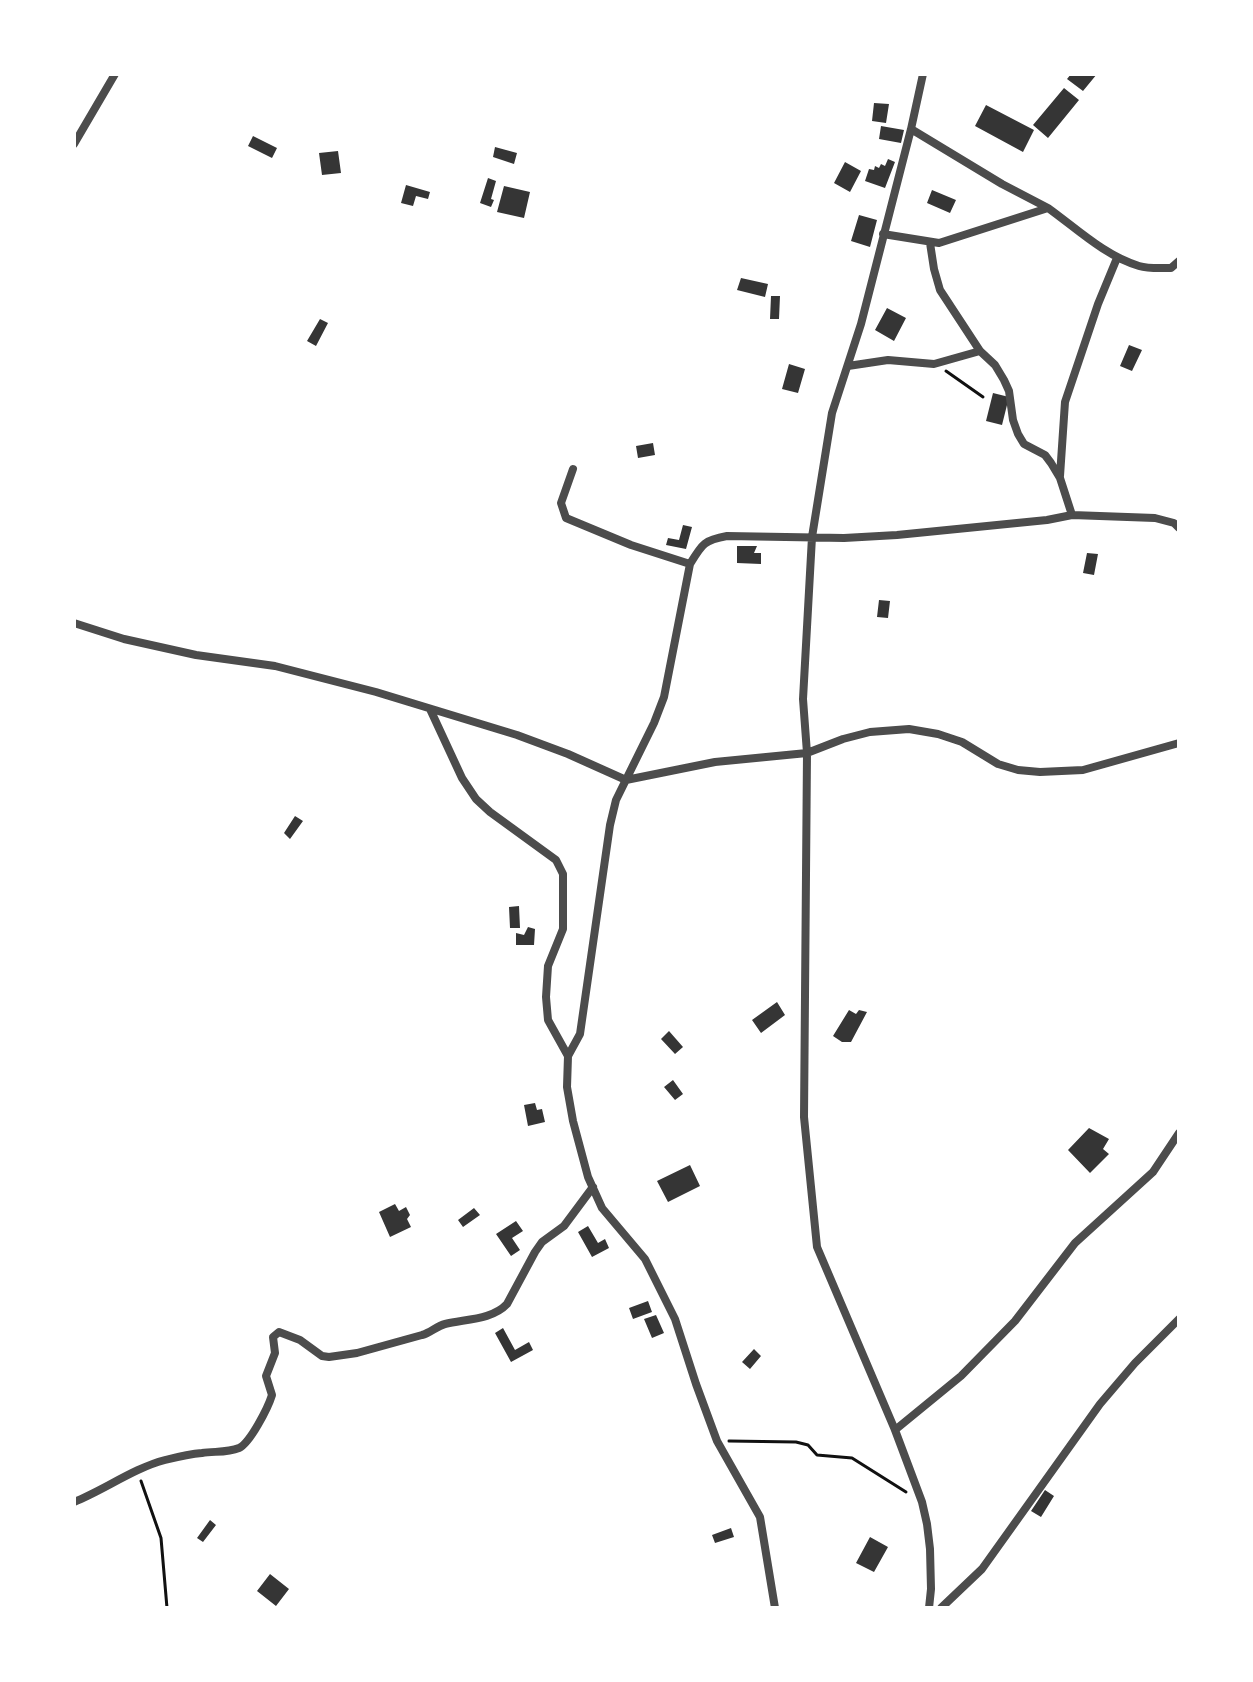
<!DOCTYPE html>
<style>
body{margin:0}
#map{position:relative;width:1253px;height:1682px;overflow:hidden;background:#fff;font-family:Arial,sans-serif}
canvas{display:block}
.frame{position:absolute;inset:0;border:76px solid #fff;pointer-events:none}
</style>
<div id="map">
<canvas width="1253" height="1682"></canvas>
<div class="frame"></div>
</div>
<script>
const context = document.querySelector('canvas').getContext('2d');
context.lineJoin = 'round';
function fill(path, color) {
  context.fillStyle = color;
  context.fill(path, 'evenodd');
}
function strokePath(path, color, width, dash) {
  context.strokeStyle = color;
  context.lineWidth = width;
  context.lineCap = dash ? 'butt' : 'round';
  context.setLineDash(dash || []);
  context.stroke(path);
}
fill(new Path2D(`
 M1071 74H1097L1083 91 1067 79Z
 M1064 88 1079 100 1048 138 1033 125Z
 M874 103 889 104 886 123 872 121Z
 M986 105 1034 130 1023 152 975 126Z
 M881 126 904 130 901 143 879 139Z
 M253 136 277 148 272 158 248 146Z
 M495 147 517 153 514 164 493 157Z
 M338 151 341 173 322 175 319 153Z
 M888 159 895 162 885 188 865 181 869 169 874 170 875 166 879 168 881 164 885 166Z
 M845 162 861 171 850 192 834 183Z
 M488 178 496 181 491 199 494 200 491 207 480 203Z
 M406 185 430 192 428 199 416 196 413 206 401 203Z
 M504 186 530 192 524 218 497 212Z
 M932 190 956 200 950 213 927 203Z
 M859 215 877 220 870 247 851 241Z
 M741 278 768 284 765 297 737 290Z
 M771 296H780L779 319H770Z
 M887 308 906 318 894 341 875 330Z
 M320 319 328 323 316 346 307 341Z
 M1129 345 1142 350 1132 371 1120 366Z
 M789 364 805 369 798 393 782 389Z
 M993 393 1009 397 1002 425 986 421Z
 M653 443 655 455 638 458 636 446Z
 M683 525 692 527 686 549 666 545 668 538 679 540Z
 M737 546H757L754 553H761V564L737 563Z
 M1087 553 1098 554 1094 575 1083 573Z
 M879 600 890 601 888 618 877 617Z
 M295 816 303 821 290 839 284 833Z
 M519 906 520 928H510L509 907Z
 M528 927 535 929 534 945H516V933L524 935Z
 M777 1002 785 1015 761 1033 752 1020Z
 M849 1010 856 1014 859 1010 867 1012 851 1042H842L833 1036Z
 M669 1031 683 1047 675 1054 661 1039Z
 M673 1080 683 1094 675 1100 664 1087Z
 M535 1103 537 1110 542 1109 545 1122 528 1126 524 1105Z
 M1089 1128 1109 1139 1103 1149 1109 1154 1090 1173 1068 1150Z
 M690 1165 700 1186 668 1202 657 1181Z
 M395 1204 399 1211 406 1207 410 1215 407 1219 411 1227 390 1237 379 1212Z
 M474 1208 480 1215 463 1227 458 1220Z
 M516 1221 523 1231 512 1238 520 1250 511 1256 496 1234Z
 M588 1226 598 1243 605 1239 609 1248 592 1257 578 1232Z
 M648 1301 652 1312 633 1319 629 1308Z
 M656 1315 664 1333 652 1338 644 1319Z
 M503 1328 515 1350 529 1342 533 1350 511 1362 495 1333Z
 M754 1349 761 1356 750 1369 742 1362Z
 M1045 1490 1054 1496 1041 1517 1031 1511Z
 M210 1520 216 1525 203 1542 197 1538Z
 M731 1528 734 1537 715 1543 712 1535Z
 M870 1537 888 1547 874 1572 856 1563Z
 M270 1574 289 1589 276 1606 257 1591Z`), '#353535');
strokePath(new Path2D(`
 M946 371 983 397
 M729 1441 796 1442 808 1445 817 1455 852 1458 906 1492
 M141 1481 161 1538 167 1608`), '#111', 3);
strokePath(new Path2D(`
 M923 74 911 129 861 324 832 413 812 537 803 699 807 753 804 1117 817 1247 895 1430 922 1502 927 1524 930 1549 931 1589 929 1608
 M911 129 1002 184 1048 208
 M74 144 115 74
 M883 234 939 243 1048 208C1076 228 1105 256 1139 266 1149 269 1160 268 1171 268L1179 261
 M930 243 934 269 940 290 980 351 995 365 1004 380 1009 391 1013 420 1018 434 1024 444 1045 455 1051 463 1060 478 1072 515
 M848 366 888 360 934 364 980 351
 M573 469 561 503 566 518 631 545 690 564
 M1060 476 1065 402 1098 304 1117 258
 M74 623 124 639 196 655 275 666 376 692 517 735 568 754 626 780 715 762 807 753 843 739 870 732 909 729 938 734 962 742 998 764 1018 770 1040 772 1083 770 1179 743
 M430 709 462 778 476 799 490 812 556 860 563 874V929L548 966 546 997 548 1020 568 1056
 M895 1430 961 1376 1015 1321 1075 1243 1153 1172 1179 1133
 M74 1502C104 1490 134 1468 165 1460 177 1457 189 1454 202 1453 214 1451 227 1453 239 1448 250 1443 268 1408 272 1395L266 1376 275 1353 273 1337 279 1332 300 1340 322 1356 329 1357 357 1353 422 1335C430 1333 437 1326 445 1324 465 1319 492 1320 507 1304L535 1252 542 1242 564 1226 593 1187
 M775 1608 760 1517 717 1441 696 1384 675 1319 645 1259 602 1208 588 1177 573 1121 567 1087 568 1056 580 1034 610 825 616 800 654 723 664 697 690 564C702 544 704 540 727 536L844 538 897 535 1047 520 1072 515 1155 518 1174 523 1179 528
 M941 1608 982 1569 1100 1404 1135 1363 1179 1319`), '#4c4c4c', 8);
</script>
